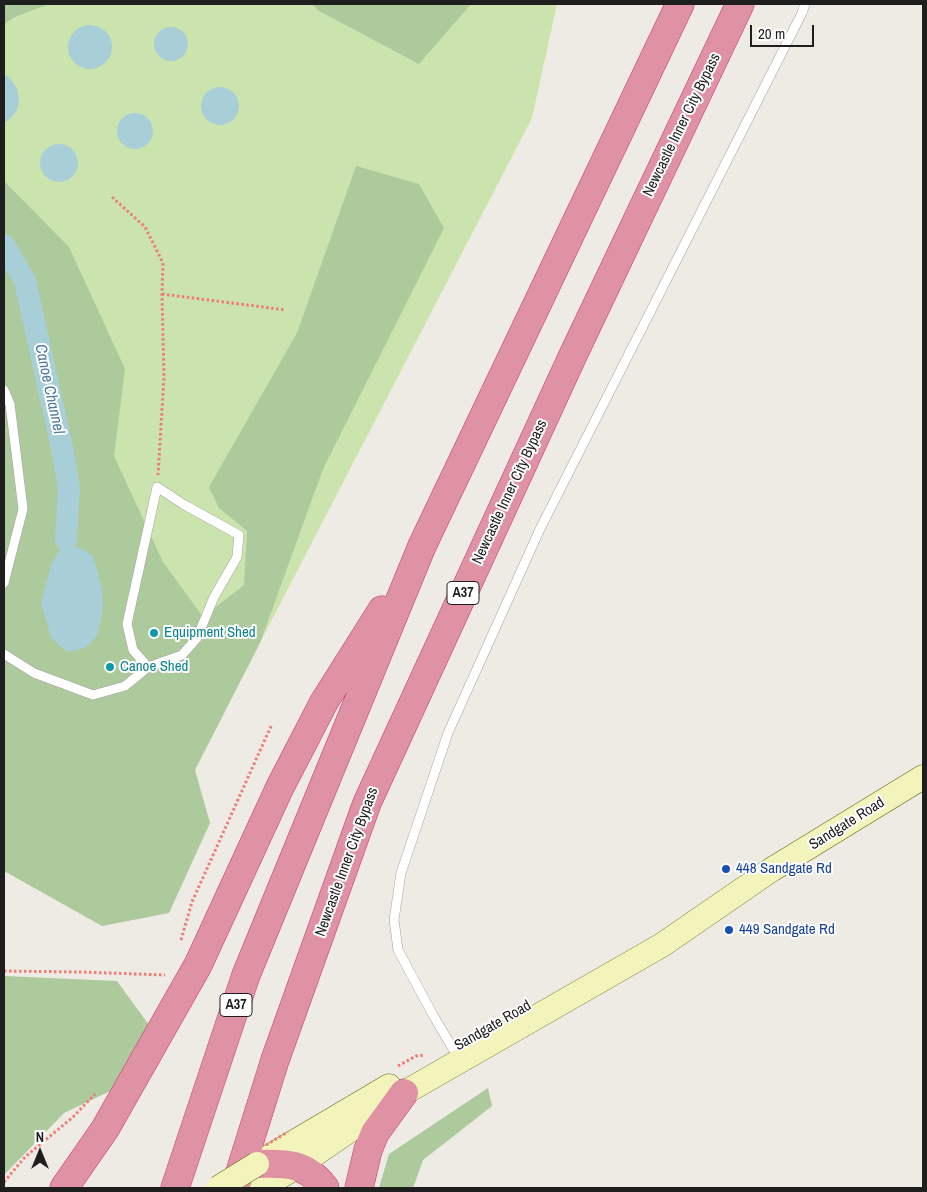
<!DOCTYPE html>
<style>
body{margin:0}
#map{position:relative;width:927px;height:1192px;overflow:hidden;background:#eeeae4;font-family:"Archivo Narrow",sans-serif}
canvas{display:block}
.frame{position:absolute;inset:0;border:5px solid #1e1e1e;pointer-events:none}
.north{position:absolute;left:15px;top:1127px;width:50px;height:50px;-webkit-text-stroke:4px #fff;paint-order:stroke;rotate:0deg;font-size:14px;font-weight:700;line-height:20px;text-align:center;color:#1e1e1e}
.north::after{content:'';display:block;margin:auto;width:18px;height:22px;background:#1e1e1e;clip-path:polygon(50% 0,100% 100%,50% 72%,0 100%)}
.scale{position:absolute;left:750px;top:25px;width:64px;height:22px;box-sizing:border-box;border:2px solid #1e1e1e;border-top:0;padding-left:6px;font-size:15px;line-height:18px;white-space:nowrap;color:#1e1e1e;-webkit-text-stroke:4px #fff;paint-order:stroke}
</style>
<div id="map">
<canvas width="927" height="1192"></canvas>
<div class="frame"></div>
<div class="north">N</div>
<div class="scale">20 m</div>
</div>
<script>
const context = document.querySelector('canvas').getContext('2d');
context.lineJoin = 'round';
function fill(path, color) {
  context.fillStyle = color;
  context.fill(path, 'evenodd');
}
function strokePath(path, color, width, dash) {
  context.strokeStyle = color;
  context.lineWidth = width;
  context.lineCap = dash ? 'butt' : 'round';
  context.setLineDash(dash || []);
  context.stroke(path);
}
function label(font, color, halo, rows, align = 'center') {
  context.font = font + ' "Archivo Narrow",sans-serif';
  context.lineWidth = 4;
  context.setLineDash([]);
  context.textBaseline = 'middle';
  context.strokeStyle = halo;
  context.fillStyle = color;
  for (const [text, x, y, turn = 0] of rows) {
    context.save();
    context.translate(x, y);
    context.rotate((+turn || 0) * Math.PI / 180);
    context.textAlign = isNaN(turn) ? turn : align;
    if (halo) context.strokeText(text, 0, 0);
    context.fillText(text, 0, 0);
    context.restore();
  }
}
fill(new Path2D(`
 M4 4H557L532 118 194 770 4 808Z`), '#cbe4ae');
fill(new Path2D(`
 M4 4H49L15 17 4 24Z
 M312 4H471L419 64 319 11Z
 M356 166 419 184 444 228 323 469 260 643 195 770 210 823 169 913 102 926 4 871V181L69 247 125 369 114 456 163 562 203 617 244 585 247 531 219 508 209 487 297 333Z
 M4 976 117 981 149 1025 125 1084 64 1113 4 1175Z
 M488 1088 492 1106 423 1160 413 1188H379L389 1154Z`), '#acca9c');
fill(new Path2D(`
 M68 47a22 22 0 1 1 44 0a22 22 0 1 1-44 0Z
 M154 44a17 17 0 1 1 34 0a17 17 0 1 1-34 0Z
 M4 74C23 87 25 111 4 123Z
 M201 106a19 19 0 1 1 38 0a19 19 0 1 1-38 0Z
 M117 131a18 18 0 1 1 36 0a18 18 0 1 1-36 0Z
 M40 163a19 19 0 1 1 38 0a19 19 0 1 1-38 0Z
 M66 540 93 556 102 589 103 608 97 636 85 648 67 652 51 638 41 603 51 565Z`), '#a8cfd8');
strokePath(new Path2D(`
 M4 245 25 281 62 448 69 488 66 540`), '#a8cfd8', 22);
const service = new Path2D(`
 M4 390 10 404 23 509 4 583
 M4 654 34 673 93 695 125 686 148 667 182 655 197 638 214 597 237 557 239 535 183 504 157 487 127 624 133 650 148 667
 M453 1049 433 1015 398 950 394 920 401 873 448 733 540 529 802 13 805 4`);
const secondary = new Path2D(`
 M257 1164 389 1086
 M261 1188 296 1167 404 1093 662 945 771 870 923 777`);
const motorway = new Path2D(`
 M257 1164C287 1163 306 1163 325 1188
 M64 1188 105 1129 198 965 280 787 324 702 382 610
 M175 1188 246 975 422 546 680 4
 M235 1188 275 1060 367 803 574 353 740 4
 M359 1188 368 1150 375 1133 404 1093`);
strokePath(service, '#a2a2a2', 10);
strokePath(secondary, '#656b0e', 25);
strokePath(motorway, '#ca336d', 29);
strokePath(new Path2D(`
 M112 197 145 227 163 263 162 294 164 377 158 475
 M162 294 286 310
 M181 940 192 902 272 724
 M4 971 81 972 165 975
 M398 1066 416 1056 424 1055
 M4 1182 25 1157 73 1117 95 1094`), '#ee7d75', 3, [2.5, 2.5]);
strokePath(service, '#fff', 9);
strokePath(secondary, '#f3f4bc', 24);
strokePath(motorway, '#df92a4', 28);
const secondaryBridge = new Path2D(`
 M218 1188 257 1164`);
strokePath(secondaryBridge, '#656b0e', 25, []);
strokePath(new Path2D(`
 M266 1145 288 1132`), '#ee7d75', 3, [2.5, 2.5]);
strokePath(secondaryBridge, '#f3f4bc', 24);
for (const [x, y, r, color] of [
 [154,633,5,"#0f9aa8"],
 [110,667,5,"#0f9aa8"],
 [726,869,5,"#1a4fb4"],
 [729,930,5,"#1a4fb4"]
]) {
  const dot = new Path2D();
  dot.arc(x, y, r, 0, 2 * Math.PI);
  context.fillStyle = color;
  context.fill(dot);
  strokePath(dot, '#fff', 2);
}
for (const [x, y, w] of [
 [463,593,32],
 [236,1005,32]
]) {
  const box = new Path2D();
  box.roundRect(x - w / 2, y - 11.5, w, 23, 4);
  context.fillStyle = '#fff';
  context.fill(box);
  strokePath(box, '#1e1e1e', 1);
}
label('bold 14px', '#1e1e1e', null, [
 ["A37",463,593],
 ["A37",236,1005]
]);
label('15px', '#1e1e1e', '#fff', [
 ["Newcastle Inner City Bypass",682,125,-64],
 ["Newcastle Inner City Bypass",510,492,-65],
 ["Sandgate Road",847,824,-32],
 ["Newcastle Inner City Bypass",347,862,-70],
 ["Sandgate Road",493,1026,-30]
]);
label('15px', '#0d838f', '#fff', [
 ["Equipment Shed",164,633],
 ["Canoe Shed",120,667]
], 'left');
label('15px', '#164399', '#fff', [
 ["448 Sandgate Rd",736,869],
 ["449 Sandgate Rd",739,930]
], 'left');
label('italic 16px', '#4f7a9e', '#fff', [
 ["Canoe Channel",49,389,78]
]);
</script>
